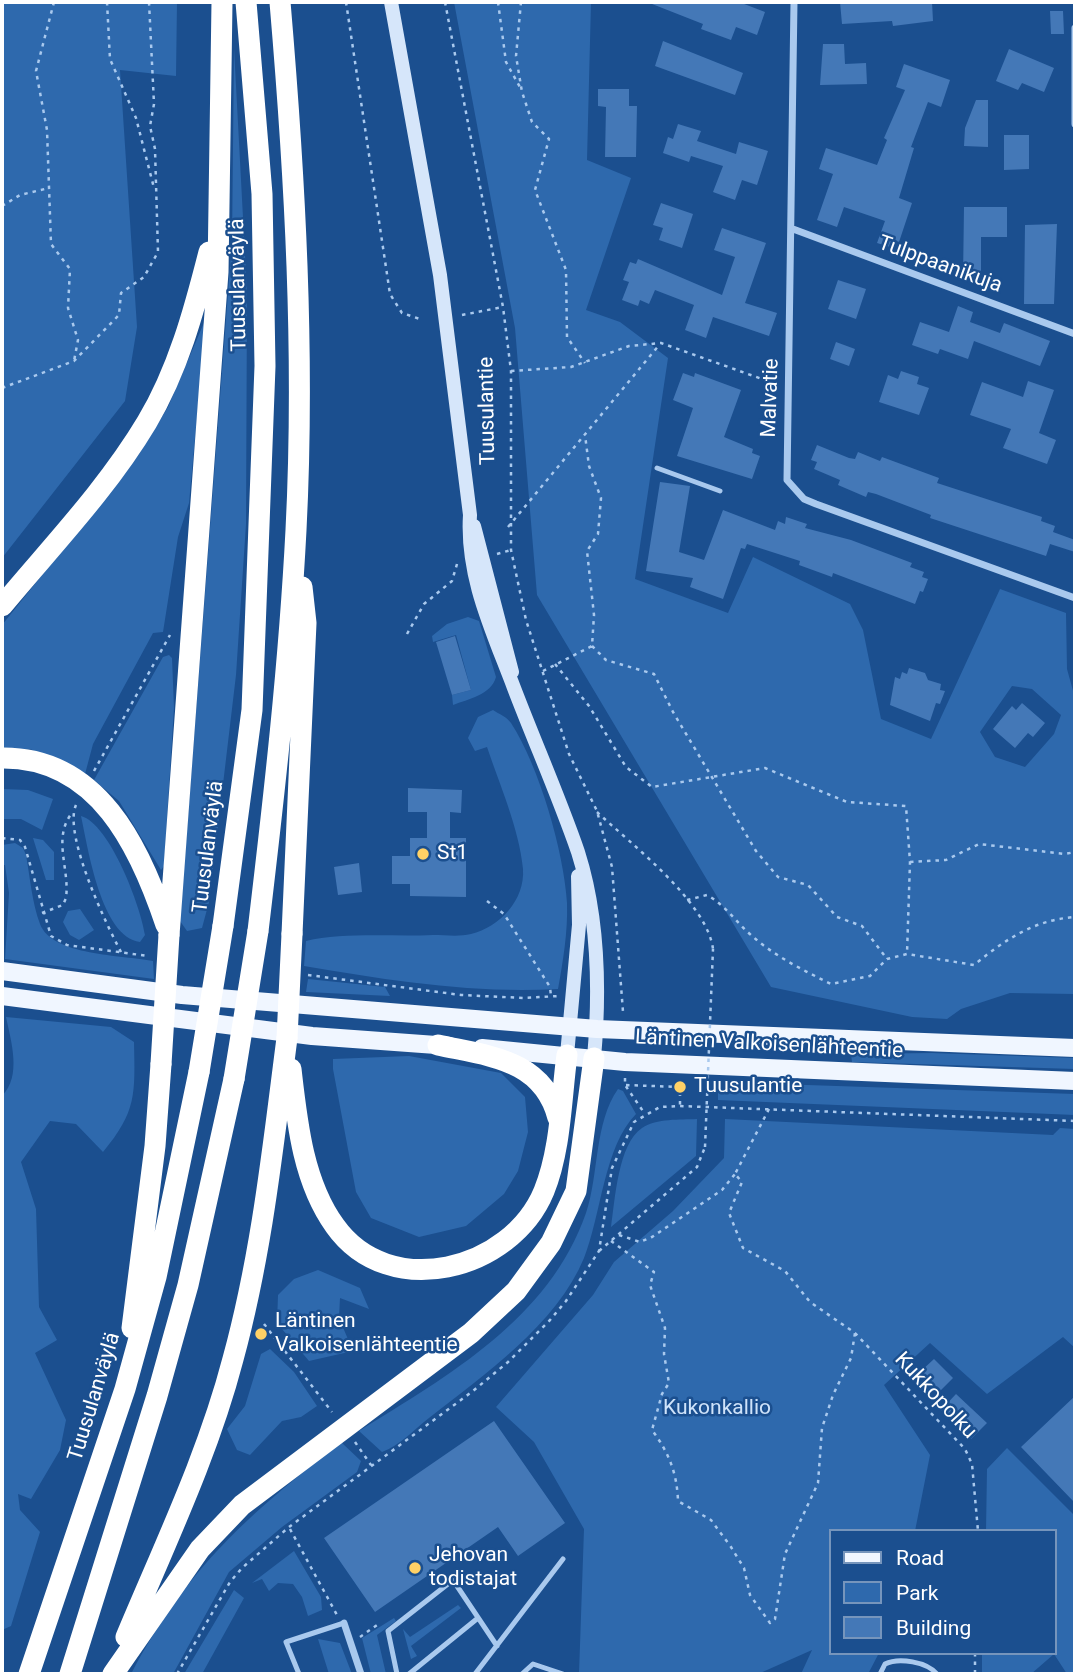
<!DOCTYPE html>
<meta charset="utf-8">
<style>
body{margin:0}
#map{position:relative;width:1077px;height:1676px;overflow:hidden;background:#1b4f8f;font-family:Roboto,sans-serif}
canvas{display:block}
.frame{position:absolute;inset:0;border:4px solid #fff;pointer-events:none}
.legend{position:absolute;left:829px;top:1529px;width:228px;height:126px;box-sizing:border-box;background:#1b4f8f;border:2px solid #7695bc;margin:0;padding:9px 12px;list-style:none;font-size:21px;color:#fff}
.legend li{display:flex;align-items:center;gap:14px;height:35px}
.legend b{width:35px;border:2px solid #7695bc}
</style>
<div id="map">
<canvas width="1077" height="1676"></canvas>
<div class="frame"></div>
<ul class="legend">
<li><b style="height:9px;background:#f0f6ff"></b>Road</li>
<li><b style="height:19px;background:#2e69ad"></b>Park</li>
<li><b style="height:19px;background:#4478b7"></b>Building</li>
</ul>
</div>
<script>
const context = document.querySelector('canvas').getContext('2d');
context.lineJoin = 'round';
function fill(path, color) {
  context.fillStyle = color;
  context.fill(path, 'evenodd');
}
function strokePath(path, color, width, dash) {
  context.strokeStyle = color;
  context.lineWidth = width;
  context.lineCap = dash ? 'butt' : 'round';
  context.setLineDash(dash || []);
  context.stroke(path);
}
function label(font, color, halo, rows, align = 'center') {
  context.font = font + ' Roboto,sans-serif';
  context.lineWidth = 5;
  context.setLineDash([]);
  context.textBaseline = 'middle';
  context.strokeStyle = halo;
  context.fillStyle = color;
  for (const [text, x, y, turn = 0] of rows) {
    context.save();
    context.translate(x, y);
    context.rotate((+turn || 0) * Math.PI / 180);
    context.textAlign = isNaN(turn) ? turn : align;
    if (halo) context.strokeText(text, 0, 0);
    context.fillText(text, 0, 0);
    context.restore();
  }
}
fill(new Path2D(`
 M2 2H177L176 76 120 70 137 327 125 401 2 558Z
 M454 2H591L587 160 631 178 586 310 620 322 668 358 635 579 728 613 753 557 850 604 863 630 881 719 931 739 1000 589 1066 613 1067 669 1075 698V994L1010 993 961 1009 947 1019 912 1017 771 987 537 595 515 328ZM1012 686 1032 689 1061 715 1054 734 1025 767 995 757 980 732Z
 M234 48 247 293 246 524 236 675 209 902 202 928 187 931 180 921 232 241Z
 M206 318 189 503 178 537 163 632 153 633 93 744 85 774 30 749H2V625L139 454 168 407Z
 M468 617 479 621 496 677C491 695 468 699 453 705L452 695 471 690 456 635 433 642 432 636 447 624Z
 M169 655 172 658 174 708 164 866 161 870 119 801 94 780 163 657Z
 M493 710C499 714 507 717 511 723 539 766 564 852 567 903 568 931 563 962 558 989 473 994 387 980 304 966L306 941C343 932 394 937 433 935 445 935 459 937 471 934 500 927 525 900 523 869 519 828 500 786 487 747L475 751 468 738 478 717Z
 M2 789 28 790 53 799 42 830 21 819H2Z
 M81 816C110 824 141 907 145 935L140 942C101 937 88 848 81 816Z
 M33 838 43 840 54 852V880H46Z
 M15 843 23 848 26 855C30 877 32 903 40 924 52 956 123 955 153 961L154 979 5 959 9 893 5 865H2V845Z
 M80 909 94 930 79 940 70 935 63 922 68 911Z
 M308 979 385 987 390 996 306 992Z
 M6 1017 111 1027 134 1042C135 1094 137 1111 103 1152L76 1124 50 1121 21 1162 36 1209 39 1307 57 1340 35 1353 66 1420 60 1450 31 1499 18 1494 20 1510 40 1532 11 1626 2 1630V1096C22 1076 11 1041 6 1017Z
 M932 1053 1075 1058V1069L852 1062 851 1054Z
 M409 1056 501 1073 525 1097 528 1132 518 1171 504 1194 466 1226 419 1237 371 1218 356 1192 333 1069V1059Z
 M718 1082 1075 1094V1115L718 1100Z
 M618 1089 623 1091 636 1114C604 1146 601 1216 584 1258 557 1324 483 1376 429 1418 415 1429 399 1446 382 1452L359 1431C449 1375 549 1319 586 1213 599 1175 594 1123 618 1089Z
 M697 1119 696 1156 611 1227C615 1200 618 1144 642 1128 657 1118 680 1120 697 1119Z
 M725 1119 1053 1135 1060 1128 1075 1129V1348L1063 1337 987 1394 930 1343 884 1385 930 1455 915 1531H830V1653H879L868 1674H801L812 1650 758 1674H579L584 1529 534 1442 496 1407 593 1295 614 1262 673 1211 724 1158Z
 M318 1270 360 1288 369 1309 340 1298 339 1318 353 1351 309 1361 277 1323 278 1295 294 1279Z
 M270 1349 294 1372 317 1406 301 1417 282 1421 250 1455 237 1450 227 1429 245 1406 261 1354Z
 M341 1442 361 1461 357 1472 282 1527 229 1572 173 1674H131C188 1567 247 1516 341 1442Z
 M1007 1448 1075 1516V1674H1067L1054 1654 1031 1674H982V1653H1054V1531H986L987 1469Z
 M294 1551 321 1597 322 1610 308 1616 302 1597 293 1584 278 1583 269 1591 262 1579 252 1583Z
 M234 1590 244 1598 202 1674H184Z
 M458 1605 461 1608 411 1646 417 1656 411 1659 403 1629 410 1637Z
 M394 1618 396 1621 377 1635 386 1674H371L362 1638Z
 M318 1639 340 1643 352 1674H329Z`), '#2e69ad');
fill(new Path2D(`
 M647 2H739L765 12 757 35 736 27 731 40 701 29 703 24Z
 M840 2H932L933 21 893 26 892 21 842 24Z
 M1050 11H1063L1064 34H1051Z
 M663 41 743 73 735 95 655 66Z
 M823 44H844L845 64 866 63 867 84 820 85Z
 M1009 49 1054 68 1044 92 1022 83 1018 90 996 81Z
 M904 64 950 80 941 107 928 102 911 147 914 148 899 198 912 203 899 242 893 240 890 247 877 243 885 221 844 207 837 227 817 220 833 174 819 169 826 148 877 165 887 140 884 138 905 90 896 87Z
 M598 89H629V106H637L636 157H605L606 107 598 106Z
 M976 100H988V147L964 146 965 128Z
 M678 124 701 131 697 141 736 154 739 142 768 151 757 185 742 180 735 200 713 192 723 166 691 156 689 162 663 153 668 137 673 139Z
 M1004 135H1029V169L1004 170Z
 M661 203 693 214 682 248 659 240 663 228 653 225Z
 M964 207H1007V237H981V278H963Z
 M1057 224 1054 304H1024L1025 225Z
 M722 228 766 243 745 303 777 313 769 336 713 317 706 338 685 330 694 305 655 290 649 304 640 300 638 306 622 300 629 282 623 280 630 262 636 264 638 259 722 295 735 257 714 250Z
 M838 280 866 289 856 319 828 309Z
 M958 306 973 312 970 322 1000 333 1004 323 1050 341 1040 366 974 341 968 359 940 349 938 354 912 345 920 322 949 332Z
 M836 342 855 349 849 366 830 359Z
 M901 371 919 377 917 384 929 388 919 415 879 402 888 375 898 379Z
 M683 373 694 377 695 373 741 390 724 437 753 449 752 453 760 456 752 479 677 456 693 408 673 400Z
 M1028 381 1054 390 1039 433 1056 440 1047 464 1003 448 1011 429 970 415 982 382 1023 397Z
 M817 445 849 458 855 459 858 452 880 461 882 457 939 478 937 483 1042 517 1041 521 1055 526 1053 532 1075 540V552L1050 544 1046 556 930 518 931 515 876 494 868 492 866 497 838 485 840 480 814 469 817 462 811 460Z
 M660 482 690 486 679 552 704 560 723 510 775 530 778 521 785 524 786 517 807 524 805 528 851 540 912 563 910 567 924 572 922 577 928 579 923 592 920 591 915 604 833 573 832 577 799 565 800 561 747 544 745 549 741 548 723 599 690 587 693 578 646 571Z
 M455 636 471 690 452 695 436 642Z
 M909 668 925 673 928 680 941 684 940 690 945 691 940 704 936 703 930 721 890 705 895 677 900 679 902 672 907 674Z
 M1022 703 1045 723 1033 737 1028 733 1015 748 993 729 1012 706 1016 710Z
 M408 788 462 790 461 813 450 812V838H466V897L410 896V884H392V856H410V838H427V812H408Z
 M359 863 362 892 338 895 334 867Z
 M934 1359 953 1378 940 1391 920 1372Z
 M956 1394 987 1423 971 1439 941 1410Z
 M1075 1396V1503L1021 1447Z
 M494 1421 565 1523 518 1556 498 1527 375 1612 324 1538Z`), '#4478b7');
strokePath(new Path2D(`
 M54 2 36 71 47 130 51 244 70 269 68 308 78 340 74 361
 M107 2 110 59 136 118 154 188
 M346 2 390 294 402 313 420 319
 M445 2 503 307 511 371V550L526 620 569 754 597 811 612 867 623 1012
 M498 2 506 62 521 89
 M521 2 516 56 522 92 532 122 549 139 535 190 566 270 567 337 585 363
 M2 206 20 195 49 188
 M462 315 503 307
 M511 371 571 367 629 346 661 343 776 384
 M2 388 74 361 119 315 121 293 144 277 158 252 155 149 150 126 154 104 149 2
 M508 527 660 344
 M497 554 511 550
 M407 634 424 604 452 581 457 564
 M592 646 606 660 654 674 673 712 756 851 778 877 808 885 837 917 862 926 887 959
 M555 664 589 706 626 767 652 787 765 768 847 802 906 806 910 862 907 954
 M543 671 592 646 594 615 587 551 598 534 601 498 589 466 585 435
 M94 771 170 635
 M76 805C63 834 106 924 121 952
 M597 812C631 844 707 902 713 949
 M2 838 20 840 25 847 51 936 67 945 148 956
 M910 862 946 860 979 844 1065 854 1075 852
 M687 900 707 895C725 905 736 922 751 935 774 956 803 970 831 984L870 976 887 959 907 954 974 965C1006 939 1034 920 1075 917
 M487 901 504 914 550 987 551 996
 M42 913 63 905 66 898C70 869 52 838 72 813
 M308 975 461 995 524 998 559 996
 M625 1078V1085L645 1114
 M626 1085 680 1087V1106
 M769 1109 735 1174 742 1182 729 1213 743 1248 785 1271 810 1302 855 1333 965 1449 972 1464 978 1531
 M619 1235 640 1242 652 1237 722 1190 735 1174
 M611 1241 654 1272 650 1285 665 1328 664 1354 669 1383 662 1394 652 1430C669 1453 677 1473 678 1501L711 1520 731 1547 744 1568 750 1595 770 1623 775 1619 785 1554 818 1483 822 1428 833 1395 851 1358 855 1333
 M599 1251 697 1167 705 1147
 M264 1324 332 1412
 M355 1442 371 1465
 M290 1529 337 1615
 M360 1637 377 1625
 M975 1653V1674
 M177 1674 230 1582 242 1568 289 1527 473 1391 508 1362 550 1320 566 1301 599 1251 612 1168 634 1122 660 1107 680 1106 1075 1121`), '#a9c9ee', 2.5, [3.5, 5]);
strokePath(new Path2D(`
 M657 468 720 491
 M299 1674 286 1642 344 1623
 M397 1674 388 1631 453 1580 497 1646
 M409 1674 478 1618
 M475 1674 563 1559
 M522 1674 533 1664 563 1674
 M880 1674 885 1664C899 1657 927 1662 937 1674`), '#a9c9ee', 5);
strokePath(new Path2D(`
 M794 2 787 480 804 499 816 504 1075 598
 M1075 28V124
 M793 229 1075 334
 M344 1623 361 1674`), '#a9c9ee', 7);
strokePath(new Path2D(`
 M391 2 440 275 470 515C466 577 493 632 514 688 535 743 559 797 578 852 599 918 600 990 594 1058
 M474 526 512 672
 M567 1055 579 925 578 876`), '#d6e6fa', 14);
strokePath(new Path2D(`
 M2 971 182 995 597 1029 1075 1048
 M2 996 312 1036 450 1046
 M482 1048 625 1062 1075 1081`), '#f0f6ff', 18);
strokePath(new Path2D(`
 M2 606C51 547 107 489 147 422 178 370 194 311 209 252
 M2 758C98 757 140 847 166 925
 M223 926 252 710 265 366 262 194 246 2
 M258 931C274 797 289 665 296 530 305 354 295 178 280 2
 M292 934 306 623 302 587
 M169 935 218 272 222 2
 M438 1045C488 1056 543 1059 558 1118
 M291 1069C297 1122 303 1182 335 1226 389 1302 511 1271 544 1191 561 1149 561 1099 567 1055
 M132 1328 155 1146 161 1064
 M126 1637C164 1546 208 1455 233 1359 262 1253 273 1146 287 1038
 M29 1674 125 1389 156 1277 199 1072
 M70 1674 157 1396 188 1285 234 1079
 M113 1674 200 1549 242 1505 471 1333 516 1291 551 1243 576 1191 594 1058`), '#fff', 21);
strokePath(new Path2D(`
 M705 1147 713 949`), '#a9c9ee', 2.5, [3.5, 5]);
strokePath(new Path2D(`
 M287 1038 292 934
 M161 1064 169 935
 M199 1072 223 926
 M234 1079 258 931`), '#fff', 21);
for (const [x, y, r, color] of [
 [423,854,7,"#ffd166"],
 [680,1087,7,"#ffd166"],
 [261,1334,7,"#ffd166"],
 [415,1568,7,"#ffd166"]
]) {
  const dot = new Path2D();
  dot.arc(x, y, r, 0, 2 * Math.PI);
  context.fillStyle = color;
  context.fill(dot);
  strokePath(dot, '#1b4f8f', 2.5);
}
label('21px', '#fff', '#1b4f8f', [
 ["Tulppaanikuja",940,265,20],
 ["Tuusulanväylä",239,285,-91],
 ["Malvatie",771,398,-88],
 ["Tuusulantie",488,411,-91],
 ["Tuusulanväylä",209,847,-83],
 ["Läntinen Valkoisenlähteentie",769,1045,3],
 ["Kukkopolku",935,1396,47],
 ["Tuusulanväylä",95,1397,-73]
]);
label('21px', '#fff', '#1b4f8f', [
 ["St1",437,854],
 ["Tuusulantie",694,1087],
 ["Läntinen",275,1322],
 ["Valkoisenlähteentie",275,1346],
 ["Jehovan",429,1556],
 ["todistajat",429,1580]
], 'left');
label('21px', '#cfe3fa', '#1b4f8f', [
 ["Kukonkallio",717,1409]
]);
</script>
